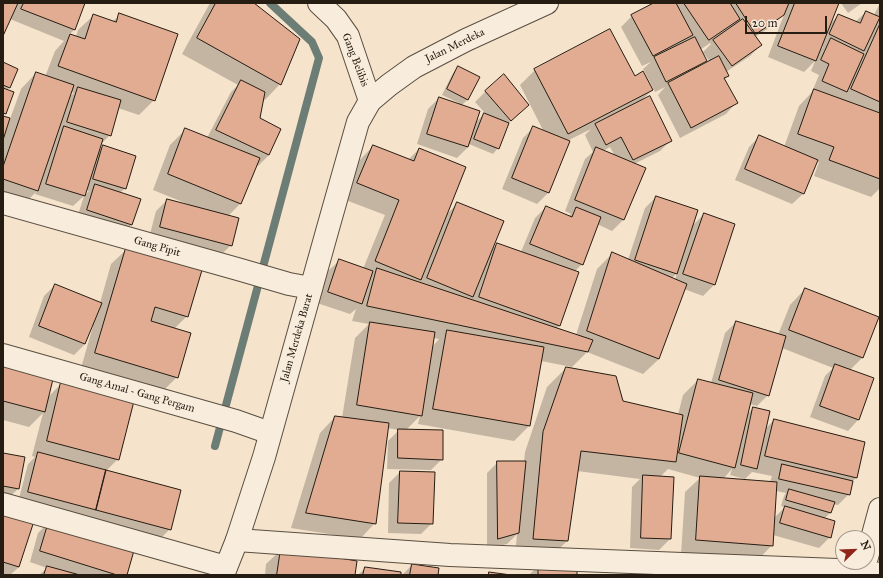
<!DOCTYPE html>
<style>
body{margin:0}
#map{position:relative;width:883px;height:578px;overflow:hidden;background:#f5e3cb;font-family:"IM FELL Great Primer",serif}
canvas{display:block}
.frame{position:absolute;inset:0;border:4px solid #251c12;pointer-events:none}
.north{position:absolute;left:835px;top:530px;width:40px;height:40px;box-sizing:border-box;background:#f8eddd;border:1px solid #a4998c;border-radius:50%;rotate:67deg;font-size:11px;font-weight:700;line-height:16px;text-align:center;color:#251c12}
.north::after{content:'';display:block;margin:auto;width:14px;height:18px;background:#8f2418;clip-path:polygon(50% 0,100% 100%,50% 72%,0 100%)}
.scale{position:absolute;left:745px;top:16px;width:82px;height:18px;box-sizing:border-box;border:2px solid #251c12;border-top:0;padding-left:5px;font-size:12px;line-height:14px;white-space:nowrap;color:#251c12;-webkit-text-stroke:3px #f8eddd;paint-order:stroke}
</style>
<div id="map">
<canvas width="883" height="578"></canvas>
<div class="frame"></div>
<div class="north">N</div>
<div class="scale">20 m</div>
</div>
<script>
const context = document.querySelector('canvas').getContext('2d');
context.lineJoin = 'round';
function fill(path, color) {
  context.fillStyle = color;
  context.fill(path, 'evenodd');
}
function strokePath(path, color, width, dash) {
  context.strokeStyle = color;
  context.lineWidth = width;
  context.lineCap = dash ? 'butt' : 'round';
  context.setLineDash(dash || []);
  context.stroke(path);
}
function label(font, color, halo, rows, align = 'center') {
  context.font = font + ' "IM FELL Great Primer",serif';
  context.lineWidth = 3;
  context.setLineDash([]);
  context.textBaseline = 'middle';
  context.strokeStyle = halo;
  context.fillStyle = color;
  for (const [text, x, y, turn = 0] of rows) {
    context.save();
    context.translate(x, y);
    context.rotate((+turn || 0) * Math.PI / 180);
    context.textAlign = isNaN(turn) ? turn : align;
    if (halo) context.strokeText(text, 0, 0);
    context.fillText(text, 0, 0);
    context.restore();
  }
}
fill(new Path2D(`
 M3 3H84L74 30 69 35 76 37 78 30 94 15 113 21 120 15 154 100 139 115 118 108 110 135 100 145 98 152 103 146 125 188 120 193 140 200 131 225 120 236 76 221 84 196 89 191 86 190 84 196 73 206 35 194 37 191 22 206 3 199V117L10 119 21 89 36 73 45 77 55 51 64 41 10 19 3 34ZM71 92 74 93 69 97Z
 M210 3H252L280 84 265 100 263 99 259 118 269 155 258 166 256 165 241 203 228 216 231 245 220 256 149 238 156 211 167 200 190 206V205L153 190 170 145 186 129 207 138 231 92 238 85 182 54Z
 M657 3H837L829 25 839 15 855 22 866 12 874 15 880 3V188L871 197 814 176 819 162 816 161 803 194 792 204 735 180 749 147 760 136 784 147 799 106 812 92 819 75 811 71 815 61 804 72 768 57 785 12 772 26 755 37 761 45 750 56 726 72 728 76 724 80 736 103 726 114 680 138 658 95 665 87 655 92 643 69 651 62 642 66 621 27 632 16ZM710 43 711 44 703 52 710 62 698 68 705 61 700 50ZM821 46 823 47 818 52Z
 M841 3H862L848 13Z
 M3 64 16 69 9 88 6 90 5 113 3 116Z
 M458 67 468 99 462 105 476 122 485 113 475 102 486 91 528 105 508 124 498 148 493 154 469 144 468 147 457 158 417 144 428 109 439 98 458 104 459 103 442 95 453 73Z
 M535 70 634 77 652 90 640 102 671 140 660 151 634 164 644 168 623 220 612 231 597 224 582 264 575 271 560 325 556 329 576 335 597 269 612 254 628 260 645 208 656 197 692 226 704 214 734 224 714 285 703 296 684 289 659 359 643 374 587 352 572 367 541 361 529 426 514 441 418 424 420 416 406 430 442 459 431 470 387 469 388 441 399 430 387 428 375 523 360 539 291 528 320 433 335 417 342 418 355 338 369 324 352 321 356 309 350 314 317 303 328 271 339 261 363 269 385 215 343 199 358 162 373 146 408 160 419 149 446 215 458 203 491 250 497 244 521 252 535 218 546 207 569 216 571 214 565 211 585 159 593 152 585 135 591 129 567 141 569 142 548 193 537 204 502 189 523 138 533 128 544 132 520 85ZM610 147 615 156 603 151ZM677 273 675 280 672 278ZM433 338 439 339 432 347Z
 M127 249 187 316 174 329 177 377 161 393 81 368 93 326H92L85 344 74 355 29 337 44 296 55 285 100 303 111 264Z
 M805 289 877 317 862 358 850 370 858 420 848 431 810 417 825 376 833 368 782 348 768 395 757 406 750 404 747 415 753 408 764 430 774 420 864 443 856 478 852 482 849 494 838 505 833 504 830 513 824 519 830 537 819 548 773 535 772 545 757 561 681 555 685 492 700 478 668 469 660 477 670 539 659 550 630 548 632 487 640 479 577 471 567 541 548 560 515 557 517 534 507 544 487 549V473L498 462H524L525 452 547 387 566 368 623 402 678 415 683 395 698 380 711 383 725 333 736 322 778 335 790 305ZM732 469 730 475 745 479 752 472 772 476 770 482 723 479ZM776 491 786 493 784 496 781 506 785 507 774 518Z
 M3 366 48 397 62 383 118 459 106 471 170 529 159 540 18 502 28 464 35 457 32 456 43 413 29 427 3 420Z
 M3 454 18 489 7 499H3Z
 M400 472 432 523 421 534 388 533 389 483Z
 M3 509 19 567 10 575H3Z
 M49 522 126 575H39L47 568 30 562 38 533Z
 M282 549 354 575H265L266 564Z
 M412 565 437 575H402Z
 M538 566 576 575H529Z
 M365 568 400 575H358Z`), '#0003');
strokePath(new Path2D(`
 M215 446 319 58 312 42 270 3`), '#6c7d76', 8);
const building = new Path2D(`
 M3 3H18L3 36Z
 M24 3H85L75 30 21 9Z
 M216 3H254L300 39 281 85 197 38Z
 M654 3H676L693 35 653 56 631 15Z
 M684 3H730L740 19 709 40Z
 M736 3H789L784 15 756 34Z
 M795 3H839L816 61 778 46Z
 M866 11 880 17 864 51 829 34 838 14 860 23Z
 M119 13 178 34 155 101 58 66 70 34 85 39 93 14 116 22Z
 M743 19 762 45 732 66 713 40Z
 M880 24V102L851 89Z
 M610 29 635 76 643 71 653 90 568 134 534 69Z
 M695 37 707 61 666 82 654 57Z
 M831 38 864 54 847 92 822 81 829 64 821 60Z
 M719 56 729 76 724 78 738 103 691 128 668 83Z
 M3 62 18 69 10 88 3 85Z
 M458 66 480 77 468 100 447 89Z
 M36 72 74 85 38 191 3 179V167Z
 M504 74 529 105 511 121 485 91Z
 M241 80 265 92 260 118 281 129 269 155 216 130Z
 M78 87 121 100 111 136 67 122Z
 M3 88 14 92 6 114 3 113Z
 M814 89 880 113V179L829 160 834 147 798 134Z
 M650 96 672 141 633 160 621 137 606 145 595 124Z
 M439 97 480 111 468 147 427 134Z
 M484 113 509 123 499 149 474 139Z
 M3 116 10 118 3 140Z
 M64 126 103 139 85 196 46 184Z
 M533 126 570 141 549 193 512 178Z
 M185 128 260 158 241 204 168 174Z
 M759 135 818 160 804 194 745 169Z
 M103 145 136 156 126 189 93 179Z
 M373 145 414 161 419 148 466 167 421 280 375 261 399 200 357 183Z
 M596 147 646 168 624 220 575 200Z
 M95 184 141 199 132 225 87 210Z
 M656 196 698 210 677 274 635 260Z
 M167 199 239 218 232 246 160 227Z
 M457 202 504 221 473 297 427 278Z
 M546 206 572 217 576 207 601 217 583 265 530 244Z
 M704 213 735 224 715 285 683 274Z
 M497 243 579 272 560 326 479 297Z
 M126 248 202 270 188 317 155 307 151 321 191 333 178 378 95 353Z
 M612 252 687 284 659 359 587 331Z
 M339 259 373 271 362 304 328 292Z
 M377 268 593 340 588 352 367 306Z
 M55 284 102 303 85 344 39 326Z
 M805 288 879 317 863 358 789 330Z
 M736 321 786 336 769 396 719 380Z
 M370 322 435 332 422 416 357 405Z
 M447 330 544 347 530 426 433 409Z
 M835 364 874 378 859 420 820 406Z
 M3 365 53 379 45 412 3 401Z
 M566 367 616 376 623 401 683 415 676 462 581 451 568 541 533 539 543 432Z
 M698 379 753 393 735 468 679 453Z
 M61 382 134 401 119 460 47 441Z
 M753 407 770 411 757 469 741 465Z
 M335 416 389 423 376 524 306 513Z
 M774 419 865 442 857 478 765 456Z
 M398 429 443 430V460L398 458Z
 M38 452 106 470 96 510 28 492Z
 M3 453 25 457 19 489 3 486Z
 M497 461H526L519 533 498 539Z
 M782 464 853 481 850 495 779 479Z
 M106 470 181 490 171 530 96 510Z
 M400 471 435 472 433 524 398 523Z
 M643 475 674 477 671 539 641 538Z
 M700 476 777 482 773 546 696 540Z
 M789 489 835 502 831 513 786 500Z
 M785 506 835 521 831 538 780 523Z
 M3 508 35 518 19 567 3 562Z
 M49 521 135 547 127 575H117L40 551Z
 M281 548 357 561 355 575H277Z
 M412 564 439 568 438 575H410Z
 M577 564V575H538V565Z
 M47 566 80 575H44Z
 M365 567 401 572V575H363Z
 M489 572 511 575H489Z`);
fill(building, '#e2ac92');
strokePath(building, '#251c12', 1);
const minor = new Path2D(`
 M319 3 336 19 348 36 370 101
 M3 203 241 270 289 284 311 288
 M3 355 236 421 270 433
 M3 504 226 567
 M237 540 450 555 863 571 880 574
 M867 557 880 509`);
const tertiary = new Path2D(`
 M223 575 237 540 264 457 328 228 358 122 370 101 389 85 414 67 466 40 547 3`);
strokePath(minor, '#594e40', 24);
strokePath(tertiary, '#594e40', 24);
strokePath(minor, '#f8eddd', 22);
strokePath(tertiary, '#f8eddd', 22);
label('11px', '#251c12', '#f8eddd', [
 ["Jalan Merdeka",455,46,-26],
 ["Gang Belibis",355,60,69],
 ["Gang Pipit",157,247,16],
 ["Jalan Merdeka Barat",297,338,-74],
 ["Gang Amal - Gang Pergam",137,393,16]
]);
</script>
